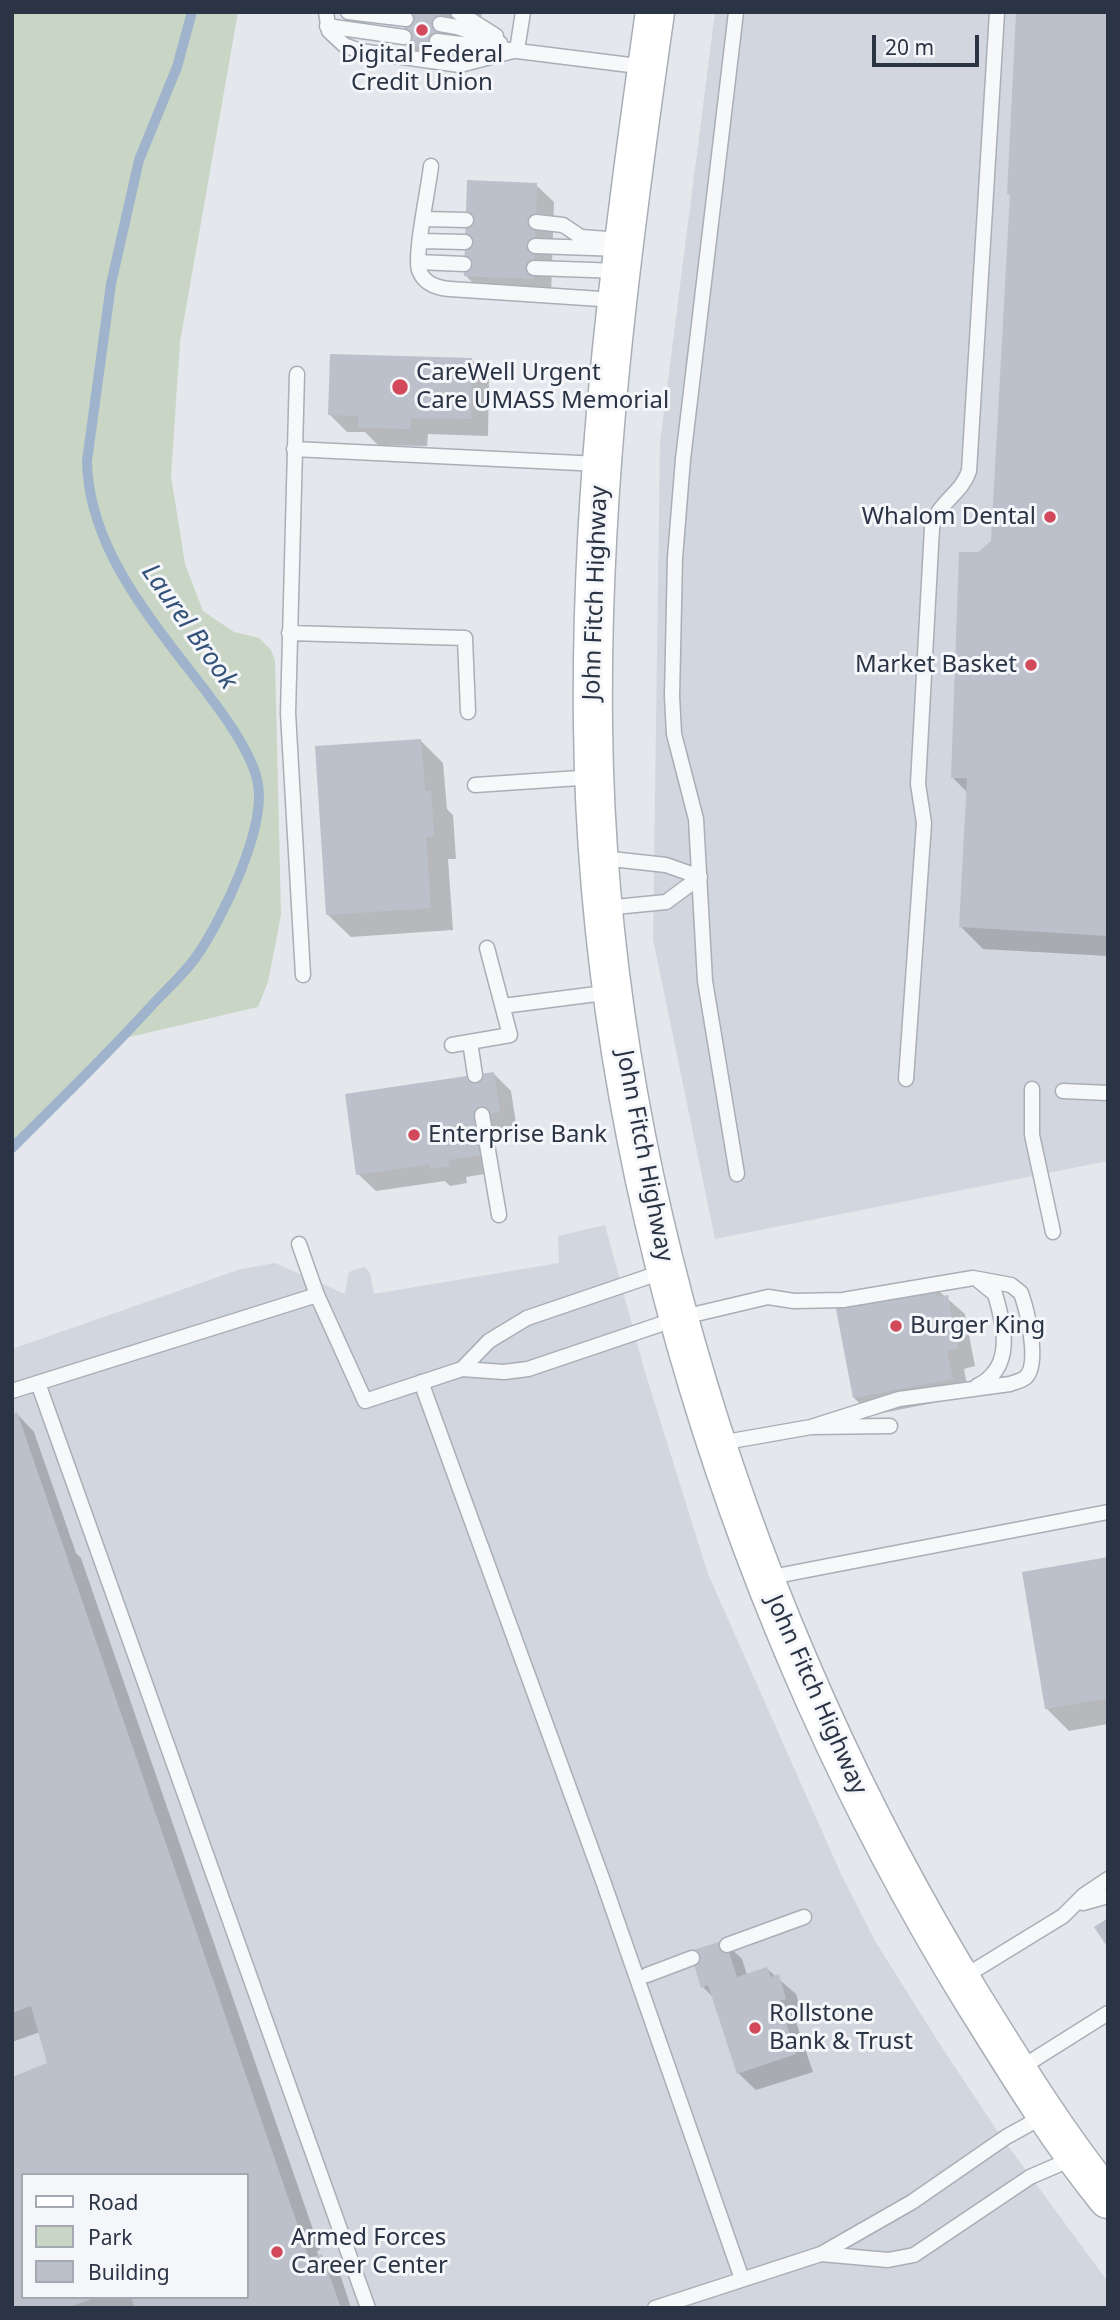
<!DOCTYPE html>
<style>
body{margin:0}
#map{position:relative;width:1120px;height:2320px;overflow:hidden;background:#e4e7ec;font-family:"Noto Sans",sans-serif}
canvas{display:block}
.frame{position:absolute;inset:0;border:14px solid #2b3445;pointer-events:none}
.legend{position:absolute;left:21px;top:2173px;width:228px;height:126px;box-sizing:border-box;background:#f4f6f9;border:2px solid #a4a8b1;margin:0;padding:9px 12px;list-style:none;font-size:21px;color:#2b3445}
.legend li{display:flex;align-items:center;gap:14px;height:35px}
.legend b{width:35px;border:2px solid #a4a8b1}
.scale{position:absolute;left:872px;top:35px;width:107px;height:32px;box-sizing:border-box;border:4px solid #2b3445;border-top:0;padding-left:9px;font-size:21px;line-height:24px;white-space:nowrap;color:#2b3445;-webkit-text-stroke:5px #f4f6f9;paint-order:stroke}
</style>
<div id="map">
<canvas width="1120" height="2320"></canvas>
<div class="frame"></div>
<ul class="legend">
<li><b style="height:9px;background:#fff"></b>Road</li>
<li><b style="height:19px;background:#c9d6c5"></b>Park</li>
<li><b style="height:19px;background:#bbc0ca"></b>Building</li>
</ul>
<div class="scale">20 m</div>
</div>
<script>
const context = document.querySelector('canvas').getContext('2d');
context.lineJoin = 'round';
function fill(path, color) {
  context.fillStyle = color;
  context.fill(path, 'evenodd');
}
function strokePath(path, color, width, dash) {
  context.strokeStyle = color;
  context.lineWidth = width;
  context.lineCap = dash ? 'butt' : 'round';
  context.setLineDash(dash || []);
  context.stroke(path);
}
function label(font, color, halo, rows, align = 'center') {
  context.font = font + ' "Noto Sans",sans-serif';
  context.lineWidth = 6;
  context.setLineDash([]);
  context.textBaseline = 'middle';
  context.strokeStyle = halo;
  context.fillStyle = color;
  for (const [text, x, y, turn = 0] of rows) {
    context.save();
    context.translate(x, y);
    context.rotate((+turn || 0) * Math.PI / 180);
    context.textAlign = isNaN(turn) ? turn : align;
    if (halo) context.strokeText(text, 0, 0);
    context.fillText(text, 0, 0);
    context.restore();
  }
}
fill(new Path2D(`
 M715 12H1108V1161L715 1239 653 939 660 443Z
 M605 1225 645 1372 708 1574 841 1874 875 1941 939 2043 1000 2135 1108 2282V2308H12V1349L241 1269 275 1263 345 1294 348 1275 351 1271 365 1267 370 1273 374 1294 559 1263 558 1236ZM23 2175H247V2297H23Z`), '#d2d6de');
fill(new Path2D(`
 M12 12H238L180 342 171 476 185 564 203 611 234 632 259 638 271 650 275 661 281 915 268 982 258 1007 121 1039 12 1148Z`), '#c9d6c5');
fill(new Path2D(`
 M409 12H482L481 19 460 16 453 66 422 61 404 44Z
 M1108 12V956L983 949 961 927 968 793 952 777 978 553 993 542 1012 197 1009 194Z
 M536 185 554 202 551 296 483 293 466 276Z
 M472 360 489 377 488 436 428 434 427 446 378 445 365 432H347L330 415Z
 M421 741 443 763 447 809 453 815 456 859H448L453 930 351 937 328 915Z
 M494 1074 511 1091 517 1130 491 1133 497 1172 466 1177 467 1183 450 1186 445 1181 376 1191 358 1174Z
 M934 1287 965 1314 975 1366 964 1369 969 1396 872 1415 854 1398Z
 M17 1414 34 1432 76 1553 81 1558 320 2250 317 2251 319 2257 322 2256 340 2274 351 2308H12V2079L49 2064 40 2032 12 2042V1416ZM23 2175H247V2297H23Z
 M1108 1559V1724L1069 1731 1046 1708Z
 M724 1942 742 1959 747 1975 767 1969 796 1994 803 2016 795 2019 813 2072 756 2090 738 2073 714 1998 703 1987Z`), '#0003');
strokePath(new Path2D(`
 M12 1148C59 1101 108 1054 153 1004 167 989 184 974 196 957 222 920 269 824 257 779 246 736 195 679 168 642 128 590 88 529 87 461L111 284 139 160 177 67 192 12`), '#9fb4cc', 10);
fill(new Path2D(`
 M407 12H441L436 49 402 44Z
 M1016 12H1108V936L959 927 967 778H951L959 552H978L991 541 1010 194H1007Z
 M467 180 537 183 534 279 464 276Z
 M330 354 472 358 471 419 411 418 410 429 358 428 359 416 328 415Z
 M421 739 425 791H431L434 837H426L431 908 326 915 315 746Z
 M494 1072 500 1112 475 1116 480 1155 449 1160 450 1166 431 1169 430 1164 356 1175 345 1094Z
 M934 1285 937 1297 948 1295 958 1348 947 1351 953 1379 853 1398 835 1304Z
 M17 1412 309 2258 322 2254 341 2308H135L131 2297H247V2175H23V2297L95 2298 66 2308H12V2077L47 2063 31 2006 12 2013V1414Z
 M1108 1557V1698L1045 1709 1022 1572Z
 M1108 1918V1948L1094 1927Z
 M725 1940 737 1977 767 1967 771 1977 779 1974 786 1999 779 2001 796 2054 737 2074 708 1985 701 1988 690 1951Z`), '#bbc0ca');
const service = new Path2D(`
 M326 12 329 31 344 45 360 51 460 65 517 50
 M348 12 406 19
 M458 12 496 36
 M736 12 683 459 675 558 672 696 674 734 696 819 705 981 737 1174
 M440 24 457 27 500 43
 M327 26 404 37
 M437 41 646 67
 M517 50 523 12
 M431 166C429 186 414 255 419 270 424 284 437 288 450 289L616 300
 M424 219 466 220
 M536 222 563 225 581 237 621 240
 M421 241 465 242
 M535 246 621 249
 M418 262 464 264
 M534 268 620 271
 M297 374 288 713 303 975
 M294 449 599 464
 M289 633 465 638 468 712
 M475 785 594 777
 M602 858 666 865 700 877
 M605 908 666 902 700 877
 M503 1006 612 992
 M470 1042 475 1075
 M452 1045 510 1035 487 948
 M906 1079 924 823 918 784 932 528C937 502 961 495 969 471L997 12
 M1032 1089V1135L1053 1232
 M1063 1091 1108 1093
 M482 1115 499 1215
 M299 1244 317 1295 365 1401 462 1369 504 1372 528 1369 679 1318 768 1297 794 1301 843 1300 973 1278 1011 1285 1021 1293C1027 1310 1040 1363 1026 1377 1022 1381 1015 1382 1010 1384L899 1399 811 1427
 M462 1369 489 1341 527 1318 665 1271
 M421 1382 603 1881 742 2279
 M38 1383 368 2308
 M977 1386C1014 1368 1005 1328 995 1294L979 1281
 M12 1391 317 1295
 M720 1443 811 1427 890 1426
 M766 1578 1108 1512
 M1083 1903 1108 1896
 M727 1945 804 1917
 M647 1975 692 1958
 M962 1978 1063 1916 1084 1895 1108 1879
 M1019 2069 1108 2013
 M821 2254 888 2260 914 2255 1030 2177 1074 2158
 M655 2308 821 2254 912 2202 1006 2137 1044 2116`);
const secondary = new Path2D(`
 M655 12C621 249 590 486 593 726 598 1164 743 1626 972 1998 1015 2067 1057 2136 1108 2199`);
strokePath(service, '#a9aeb7', 17);
strokePath(secondary, '#a9aeb7', 41);
strokePath(service, '#f7f8fa', 14);
strokePath(secondary, '#fff', 38);
for (const [x, y, r, color] of [
 [422,30,7,"#d1495b"],
 [400,387,9,"#d1495b"],
 [1050,517,7,"#d1495b"],
 [1031,665,7,"#d1495b"],
 [414,1135,7,"#d1495b"],
 [896,1326,7,"#d1495b"],
 [755,2028,7,"#d1495b"],
 [277,2252,7,"#d1495b"]
]) {
  const dot = new Path2D();
  dot.arc(x, y, r, 0, 2 * Math.PI);
  context.fillStyle = color;
  context.fill(dot);
  strokePath(dot, '#f4f6f9', 2.5);
}
label('24px', '#2b3445', '#f4f6f9', [
 ["Digital Federal",422,55,"center"],
 ["Credit Union",422,83,"center"],
 ["CareWell Urgent",416,373],
 ["Care UMASS Memorial",416,401],
 ["Whalom Dental",1036,517,"right"],
 ["Market Basket",1017,665,"right"],
 ["Enterprise Bank",428,1135],
 ["Burger King",910,1326],
 ["Rollstone",769,2014],
 ["Bank & Trust",769,2042],
 ["Armed Forces",291,2238],
 ["Career Center",291,2266]
], 'left');
label('24px', '#2b3445', '#f4f6f9', [
 ["John Fitch Highway",596,593,-88],
 ["John Fitch Highway",644,1156,79],
 ["John Fitch Highway",816,1695,66]
]);
label('italic 26px', '#34527a', '#f4f6f9', [
 ["Laurel Brook",189,627,55]
]);
</script>
